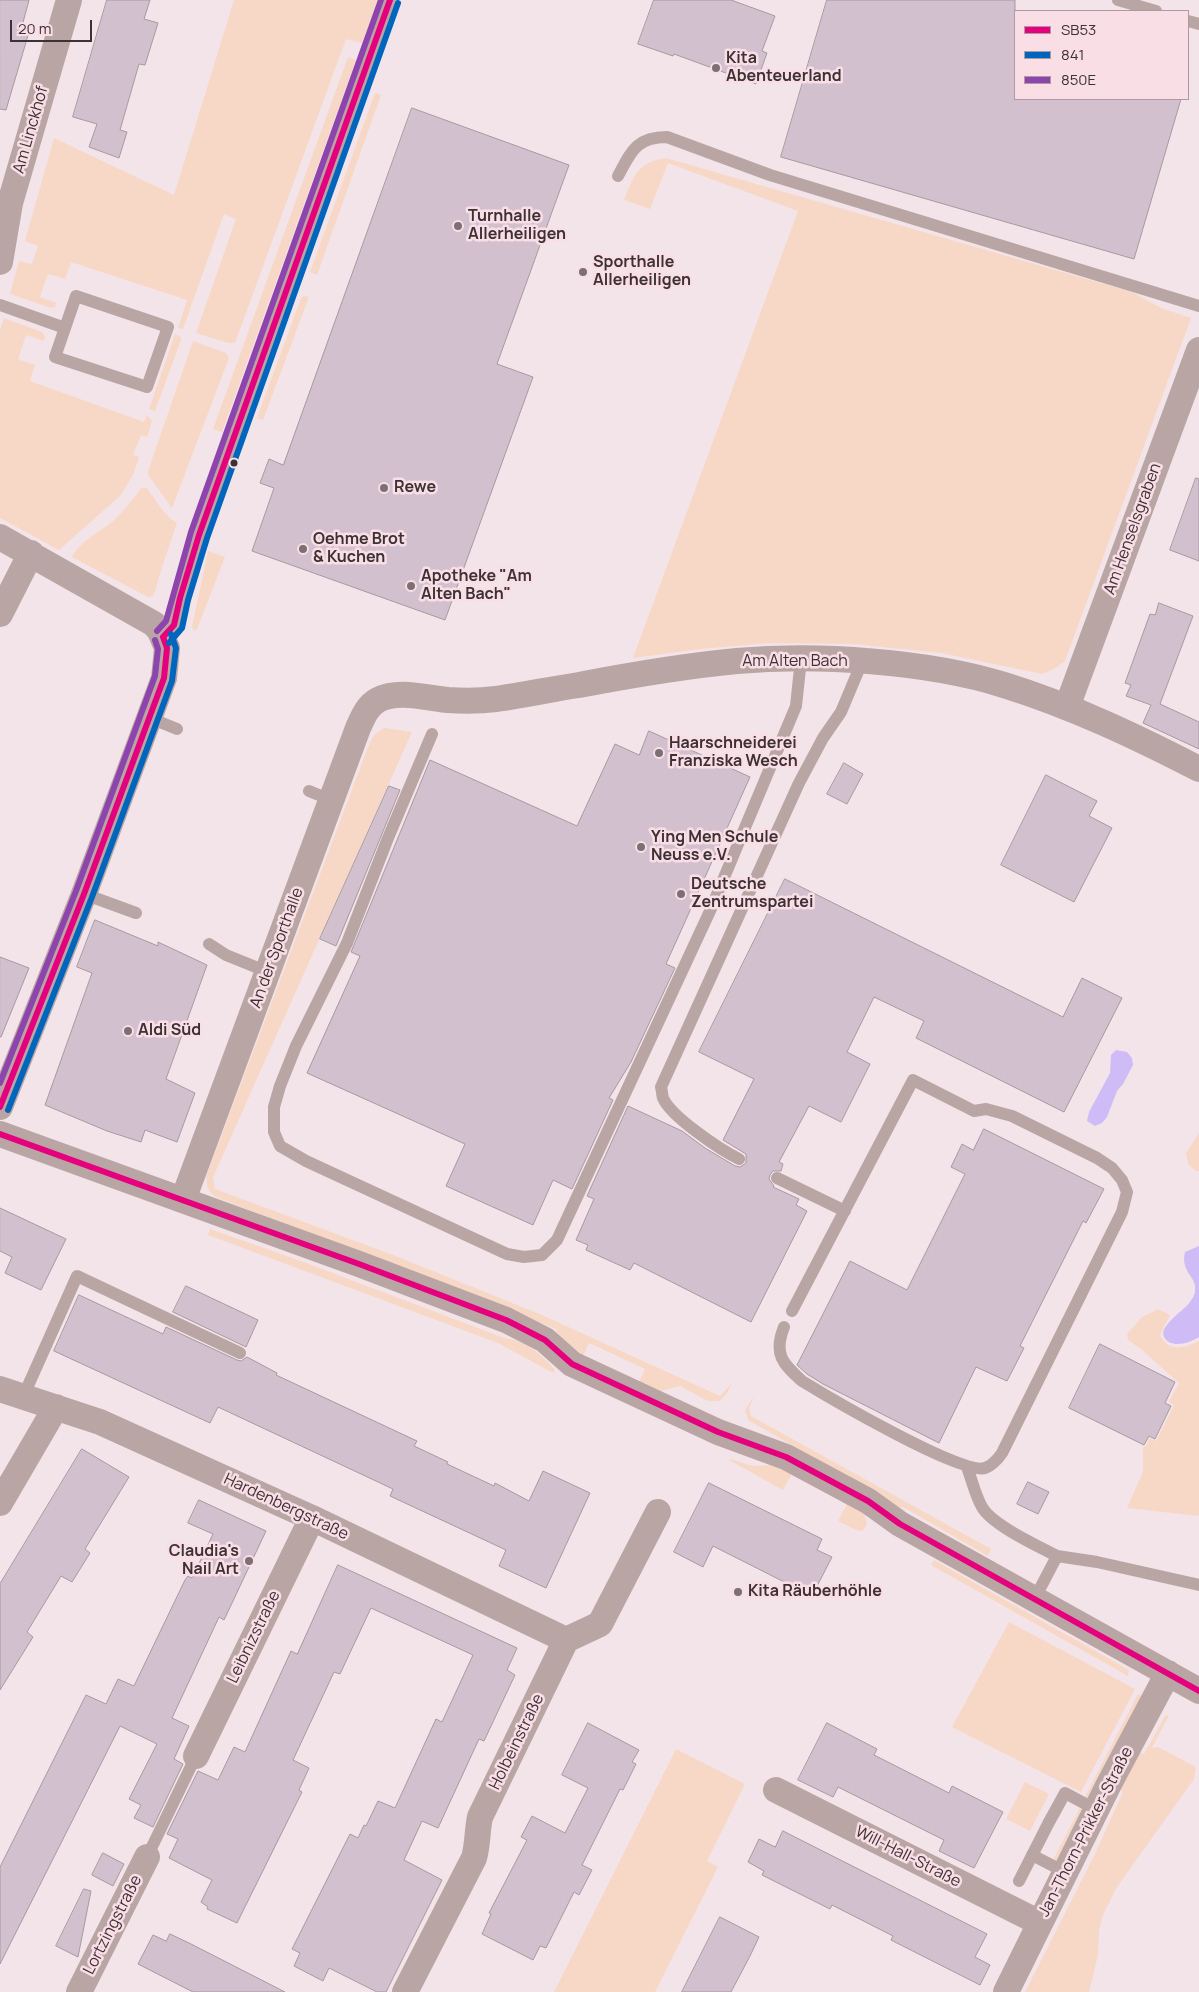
<!DOCTYPE html>
<meta charset="utf-8">
<style>
body{margin:0}
#map{position:relative;width:1199px;height:1992px;overflow:hidden;background:#f3e4e9;font-family:Manrope,sans-serif}
canvas{display:block}
.legend{position:absolute;left:1014px;top:10px;width:175px;height:90px;box-sizing:border-box;background:#f9dee6;border:1px solid #ad999f;margin:0;padding:6px 9px;list-style:none;font-size:15px;color:#3c3235}
.legend li{display:flex;align-items:center;gap:10px;height:25px}
.legend b{width:25px;border:1px solid #ad999f}
.scale{position:absolute;left:10px;top:20px;width:82px;height:22px;box-sizing:border-box;border:2px solid #3c3235;border-top:0;padding-left:6px;font-size:15px;line-height:18px;white-space:nowrap;color:#3c3235;-webkit-text-stroke:4px #f9dee6;paint-order:stroke}
</style>
<div id="map">
<canvas width="1199" height="1992"></canvas>
<ul class="legend">
<li><b style="height:6px;background:#e5007d"></b>SB53</li>
<li><b style="height:6px;background:#0065bd"></b>841</li>
<li><b style="height:6px;background:#8e44ad"></b>850E</li>
</ul>
<div class="scale">20 m</div>
</div>
<script>
const context = document.querySelector('canvas').getContext('2d');
context.lineJoin = 'round';
function fill(path, color) {
  context.fillStyle = color;
  context.fill(path, 'evenodd');
}
function strokePath(path, color, width, dash) {
  context.strokeStyle = color;
  context.lineWidth = width;
  context.lineCap = dash ? 'butt' : 'round';
  context.setLineDash(dash || []);
  context.stroke(path);
}
function label(font, color, halo, rows, align = 'center') {
  context.font = font + ' Manrope,sans-serif';
  context.lineWidth = 5;
  context.setLineDash([]);
  context.textBaseline = 'middle';
  context.strokeStyle = halo;
  context.fillStyle = color;
  for (const [text, x, y, turn = 0] of rows) {
    context.save();
    context.translate(x, y);
    context.rotate((+turn || 0) * Math.PI / 180);
    context.textAlign = isNaN(turn) ? turn : align;
    if (halo) context.strokeText(text, 0, 0);
    context.fillText(text, 0, 0);
    context.restore();
  }
}
fill(new Path2D(`
 M234 0H378L362 43 346 39 235 343H228L196 333 236 219 224 214 183 329 178 328 187 300 71 262 65 279 48 274 40 297 56 303 55 307 51 308 10 294 19 261 32 264 38 246 25 241 54 138 174 195Z
 M348 57 356 60 222 432 213 429Z
 M375 93 381 95 317 275 310 272Z
 M666 158 1132 292 1161 308 1191 318 1065 661 1054 669 1042 674 941 653 853 644 769 643 701 649 633 658 798 211 668 163 650 209 624 200C634 175 638 162 666 158Z
 M304 296 309 297 263 420 257 418 301 298Z
 M4 318 42 332 45 337 44 341 26 335 18 359 35 365 30 381 144 422 147 415 152 421 147 437 141 435 133 455 139 457 133 475 120 496 59 550 0 518V330Z
 M175 334 181 337V340L155 411 149 409Z
 M193 341 226 353 229 358 172 508 148 475V471Z
 M141 488H147C156 500 164 516 177 523L163 564 155 591 153 596 148 597 72 557C80 541 100 532 113 521 124 511 133 500 141 488Z
 M208 551 225 557 197 629 194 631 192 627Z
 M384 728 412 732 213 1177 215 1189 393 1255 542 1315 720 1396 732 1383 726 1395 719 1401H708L680 1386 657 1392 638 1385 645 1369 589 1343 582 1358 557 1333 556 1329 216 1197C208 1192 205 1184 207 1174L368 747 374 735Z
 M1199 1133V1171H1196L1188 1164 1186 1153Z
 M210 1229 301 1261 504 1338C527 1341 540 1353 555 1370L553 1373 498 1343 208 1235Z
 M1158 1309 1170 1315 1160 1335C1169 1353 1184 1348 1199 1341V1516L1127 1508 1143 1472V1447L1146 1446 1150 1438 1156 1441 1174 1405 1169 1402 1179 1383 1141 1349 1128 1340 1127 1334 1142 1317Z
 M754 1396 749 1408 751 1416 991 1549 988 1556 903 1507 898 1508 888 1500 748 1420 745 1410Z
 M730 1459 753 1466 775 1465 793 1472 783 1490 729 1460Z
 M848 1502 864 1511 867 1525 862 1531 856 1530 838 1521Z
 M934 1560 1129 1670 1128 1676 931 1565Z
 M1009 1622 1135 1689 1081 1792 952 1727Z
 M1138 1694 1146 1698 1093 1801 1085 1797Z
 M1169 1715 1152 1748 1158 1747 1196 1767 1194 1779 1117 1887 1103 1915 1099 1930 1098 1955 1089 1992H1025L1094 1856 1123 1792 1114 1787 1134 1749 1144 1754 1165 1716Z
 M676 1749 745 1784 707 1861 718 1867 655 1992H554Z
 M1025 1782 1049 1794 1030 1831 1006 1819Z
 M1080 1808 1088 1812 1061 1864 1053 1860Z`), '#f7d8c7');
fill(new Path2D(`
 M1116 1050 1127 1052 1132 1058 1133 1065 1123 1084 1117 1091 1107 1117 1102 1123 1095 1126 1087 1121 1089 1112 1110 1073 1111 1055Z
 M1199 1246V1337C1192 1341 1186 1344 1177 1344 1172 1344 1167 1342 1164 1337 1159 1325 1184 1311 1190 1302 1192 1299 1195 1295 1195 1291 1198 1277 1180 1273 1185 1252Z`), '#cfbbf6');
const building = new Path2D(`
 M0 0H29L21 30 29 32 6 110 0 109Z
 M107 0H150L144 19 158 23 145 65 139 64 120 130 127 132 119 158 89 147 97 124 73 117Z
 M654 0H731L775 16 762 51 767 53 756 84 674 54 673 56 638 44Z
 M827 0H1015V99H1181L1134 259 781 157Z
 M412 108 569 165 497 364 533 377 445 620 252 551 274 488 260 483 269 459 283 465Z
 M1196 478 1199 479V561L1170 550Z
 M1159 603 1193 616 1160 704 1199 722V749L1143 723 1151 705 1126 696 1131 685 1125 683 1150 614 1155 615Z
 M649 731 750 777 666 964 675 968 631 1062 609 1098 613 1100 572 1189 553 1180 533 1225 446 1186 465 1144 307 1073 360 956 351 952 430 760 577 826 615 744 639 755Z
 M844 763 863 774 847 804 827 794Z
 M1046 775 1097 801 1089 816 1112 828 1074 902 1001 865Z
 M389 786 400 790 336 946 320 939Z
 M785 879 1063 1017 1082 978 1122 998 1064 1112 916 1038 924 1021 874 997 847 1052 870 1064 841 1122 809 1106 779 1162 783 1164 781 1171H773L770 1175 769 1179 774 1186 773 1187 799 1199 796 1205 807 1211 751 1322 634 1263 630 1270 586 1250 588 1245 576 1240 594 1199 587 1196 628 1106 682 1131 705 1148 735 1166 740 1167 746 1163V1154L723 1140 754 1079 699 1052Z
 M95 920 158 946V942L207 965 166 1079 195 1093 177 1142 145 1130 141 1142 107 1131 45 1105 92 973 77 967Z
 M0 957 29 968 1 1037H0Z
 M984 1129 1104 1189 1086 1223 1083 1221 1020 1346 1024 1348 1007 1381 976 1367 939 1443 823 1384 807 1374 797 1365 850 1261 907 1290 965 1174 951 1167 962 1144 973 1150Z
 M0 1208 66 1239 41 1290 5 1273 12 1257 0 1251Z
 M186 1286 258 1320 246 1347 173 1312Z
 M79 1295 163 1334 166 1327 237 1360 241 1361 247 1357 277 1373 276 1375 417 1441 414 1446 448 1462 447 1464 494 1486 495 1483 529 1501 543 1471 590 1493 546 1588 499 1566 506 1550 390 1496 393 1489 218 1407 210 1423 54 1351Z
 M1100 1344 1175 1382 1165 1403 1171 1406 1155 1439 1149 1436 1144 1445 1069 1408Z
 M82 1449 129 1477 85 1549 90 1553 72 1582 61 1576 27 1632 33 1637 0 1690V1584Z
 M1028 1482 1049 1492 1038 1514 1017 1504Z
 M709 1483 822 1539 817 1550 832 1557 812 1596 713 1546 703 1567 674 1552Z
 M199 1500 266 1531 224 1620 219 1617 172 1718 189 1726 174 1759 183 1764 153 1827 134 1818 141 1805 129 1799 157 1744 120 1726 0 1964V1867L86 1695 106 1704 118 1679 134 1686 185 1580 188 1576 192 1578 213 1534 188 1523Z
 M338 1565 517 1648 507 1670 515 1675 484 1741 479 1739 438 1828 422 1821 404 1860 442 1880 386 1992H377L329 1968 323 1981 294 1966 300 1953 292 1949 350 1834 358 1838 364 1825 366 1826 378 1801 395 1808 436 1719 442 1722 473 1655 371 1608 340 1674 334 1672 293 1760 309 1768 299 1790 302 1792 237 1923 207 1909 208 1907 201 1902 212 1880 169 1858 178 1839 167 1834 198 1771 218 1780 234 1747 245 1752 291 1651 297 1654Z
 M588 1723 639 1750 632 1762 636 1764 623 1790 620 1789 582 1865 592 1870 579 1895 574 1892 546 1948 540 1946 533 1960 482 1934 491 1914 489 1913 527 1840 521 1837 532 1816 565 1833 588 1788 562 1775Z
 M827 1723 877 1749 874 1755 949 1793 952 1786 1003 1812 974 1868 939 1851 944 1840 838 1787 833 1797 798 1780Z
 M783 1831 987 1934 975 1957 990 1965 980 1985 891 1940 893 1936 832 1905 830 1909 762 1875 764 1871 748 1862 759 1839 775 1847Z
 M103 1853 124 1864 113 1886 92 1875Z
 M84 1889 91 1891 78 1957 56 1946Z
 M720 1917 759 1937 750 1956 731 1992H682Z
 M170 1934 189 1943 285 1992H193L138 1964 153 1935 166 1941Z`);
fill(building, '#d3c0cf');
strokePath(building, '#a49a9f', 1);
strokePath(new Path2D(`
 M1118 0 1156 11
 M1188 21 1199 24
 M618 176C631 152 636 137 667 137L770 175 1199 306
 M76 296 168 327 147 387 55 357Z
 M0 305 65 328
 M163 637 174 625 180 598 199 535 390 0
 M150 718 177 729
 M432 734 388 838 347 943 296 1046 280 1086 274 1107V1132L280 1146 306 1161 507 1254 524 1257 542 1255 557 1240 710 911 796 706 801 659
 M309 791 331 800
 M84 894 136 913
 M209 944 226 955 268 972
 M739 1159C721 1150 671 1117 663 1098 662 1095 662 1090 661 1087L799 783 823 738 841 712 862 662
 M777 1178 845 1211
 M784 1327C773 1354 783 1364 802 1381 828 1397 963 1476 985 1468 993 1465 998 1459 1002 1453L1122 1212 1127 1192 1122 1180 1112 1168 1097 1158 1012 1116 986 1109 974 1111 913 1080 792 1311
 M23 1397 77 1276 240 1353
 M967 1467C972 1480 975 1495 982 1507 992 1525 1038 1546 1057 1556
 M1035 1598 1057 1556 1097 1562 1199 1585
 M1048 1824 1065 1793 1097 1810
 M1032 1855 1065 1872
 M147 1857 196 1756
 M1019 1881 1047 1826`), '#b9a6a4', 12);
strokePath(new Path2D(`
 M0 262 10 203 69 0
 M0 537 154 624 160 631 167 648 164 678 84 894 0 1107
 M0 614 31 553
 M1067 707 1199 350
 M0 1134 359 1264 506 1320 545 1340 572 1364 718 1432 786 1457 868 1501 900 1524 1199 1691
 M183 1200 358 728C363 717 367 706 378 700 397 689 427 698 448 700 464 701 480 701 496 699 524 695 552 689 579 685 631 675 684 666 737 661 817 654 927 661 1004 685 1072 706 1137 737 1199 769
 M0 1389 100 1422 312 1518 566 1640
 M0 1503 56 1407
 M196 1756 312 1518
 M776 1790 1040 1923
 M79 1992 147 1857
 M405 1992 474 1858C478 1844 477 1831 480 1817L566 1640 600 1624 658 1512
 M1006 1992 1109 1784 1168 1673`), '#b9a6a4', 26);
strokePath(new Path2D(`
 M163 637 174 625 180 598 199 535 390 0
 M0 1107 84 894 164 678 167 648 163 637
 M0 1134 359 1264 506 1320 545 1340 572 1364 718 1432 786 1457 868 1501 900 1524 1199 1691`), '#e5007d', 6);
strokePath(new Path2D(`
 M169 643 182 628 188 600 207 538 398 3
 M8 1110 92 897 172 681 176 648 171 634`), '#0065bd', 6);
strokePath(new Path2D(`
 M157 631 166 621 191 532 381 0
 M0 1083 76 891 155 676 158 649 155 640`), '#8e44ad', 6);
for (const [x, y, r, color] of [
 [716,68,5,"#7c7074"],
 [458,226,5,"#7c7074"],
 [583,272,5,"#7c7074"],
 [234,463,4.5,"#3c3235"],
 [384,488,5,"#7c7074"],
 [303,549,5,"#7c7074"],
 [411,586,5,"#7c7074"],
 [659,753,5,"#7c7074"],
 [641,847,5,"#7c7074"],
 [681,894,5,"#7c7074"],
 [128,1031,5,"#7c7074"],
 [249,1561,5,"#7c7074"],
 [738,1592,5,"#7c7074"]
]) {
  const dot = new Path2D();
  dot.arc(x, y, r, 0, 2 * Math.PI);
  context.fillStyle = color;
  context.fill(dot);
  strokePath(dot, '#f9dee6', 2);
}
label('bold 16px', '#3c3235', '#f9dee6', [
 ["Kita",726,59],
 ["Abenteuerland",726,77],
 ["Turnhalle",468,217],
 ["Allerheiligen",468,235],
 ["Sporthalle",593,263],
 ["Allerheiligen",593,281],
 ["Rewe",394,488],
 ["Oehme Brot",313,540],
 ["& Kuchen",313,558],
 ["Apotheke \"Am",421,577],
 ["Alten Bach\"",421,595],
 ["Haarschneiderei",669,744],
 ["Franziska Wesch",669,762],
 ["Ying Men Schule",651,838],
 ["Neuss e.V.",651,856],
 ["Deutsche",691,885],
 ["Zentrumspartei",691,903],
 ["Aldi Süd",138,1031],
 ["Claudia's",239,1552,"right"],
 ["Nail Art",239,1570,"right"],
 ["Kita Räuberhöhle",748,1592]
], 'left');
label('16px', '#3c3235', '#f9dee6', [
 ["Am Linckhof",31,130,-74],
 ["Am Henselsgraben",1133,529,-70],
 ["Am Alten Bach",795,662],
 ["An der Sporthalle",277,948,-70],
 ["Hardenbergstraße",286,1507,25],
 ["Leibnizstraße",254,1637,-64],
 ["Holbeinstraße",517,1742,-64],
 ["Jan-Thorn-Prikker-Straße",1086,1832,-63],
 ["Will-Hall-Straße",908,1857,27],
 ["Lortzingstraße",113,1925,-63]
]);
</script>
